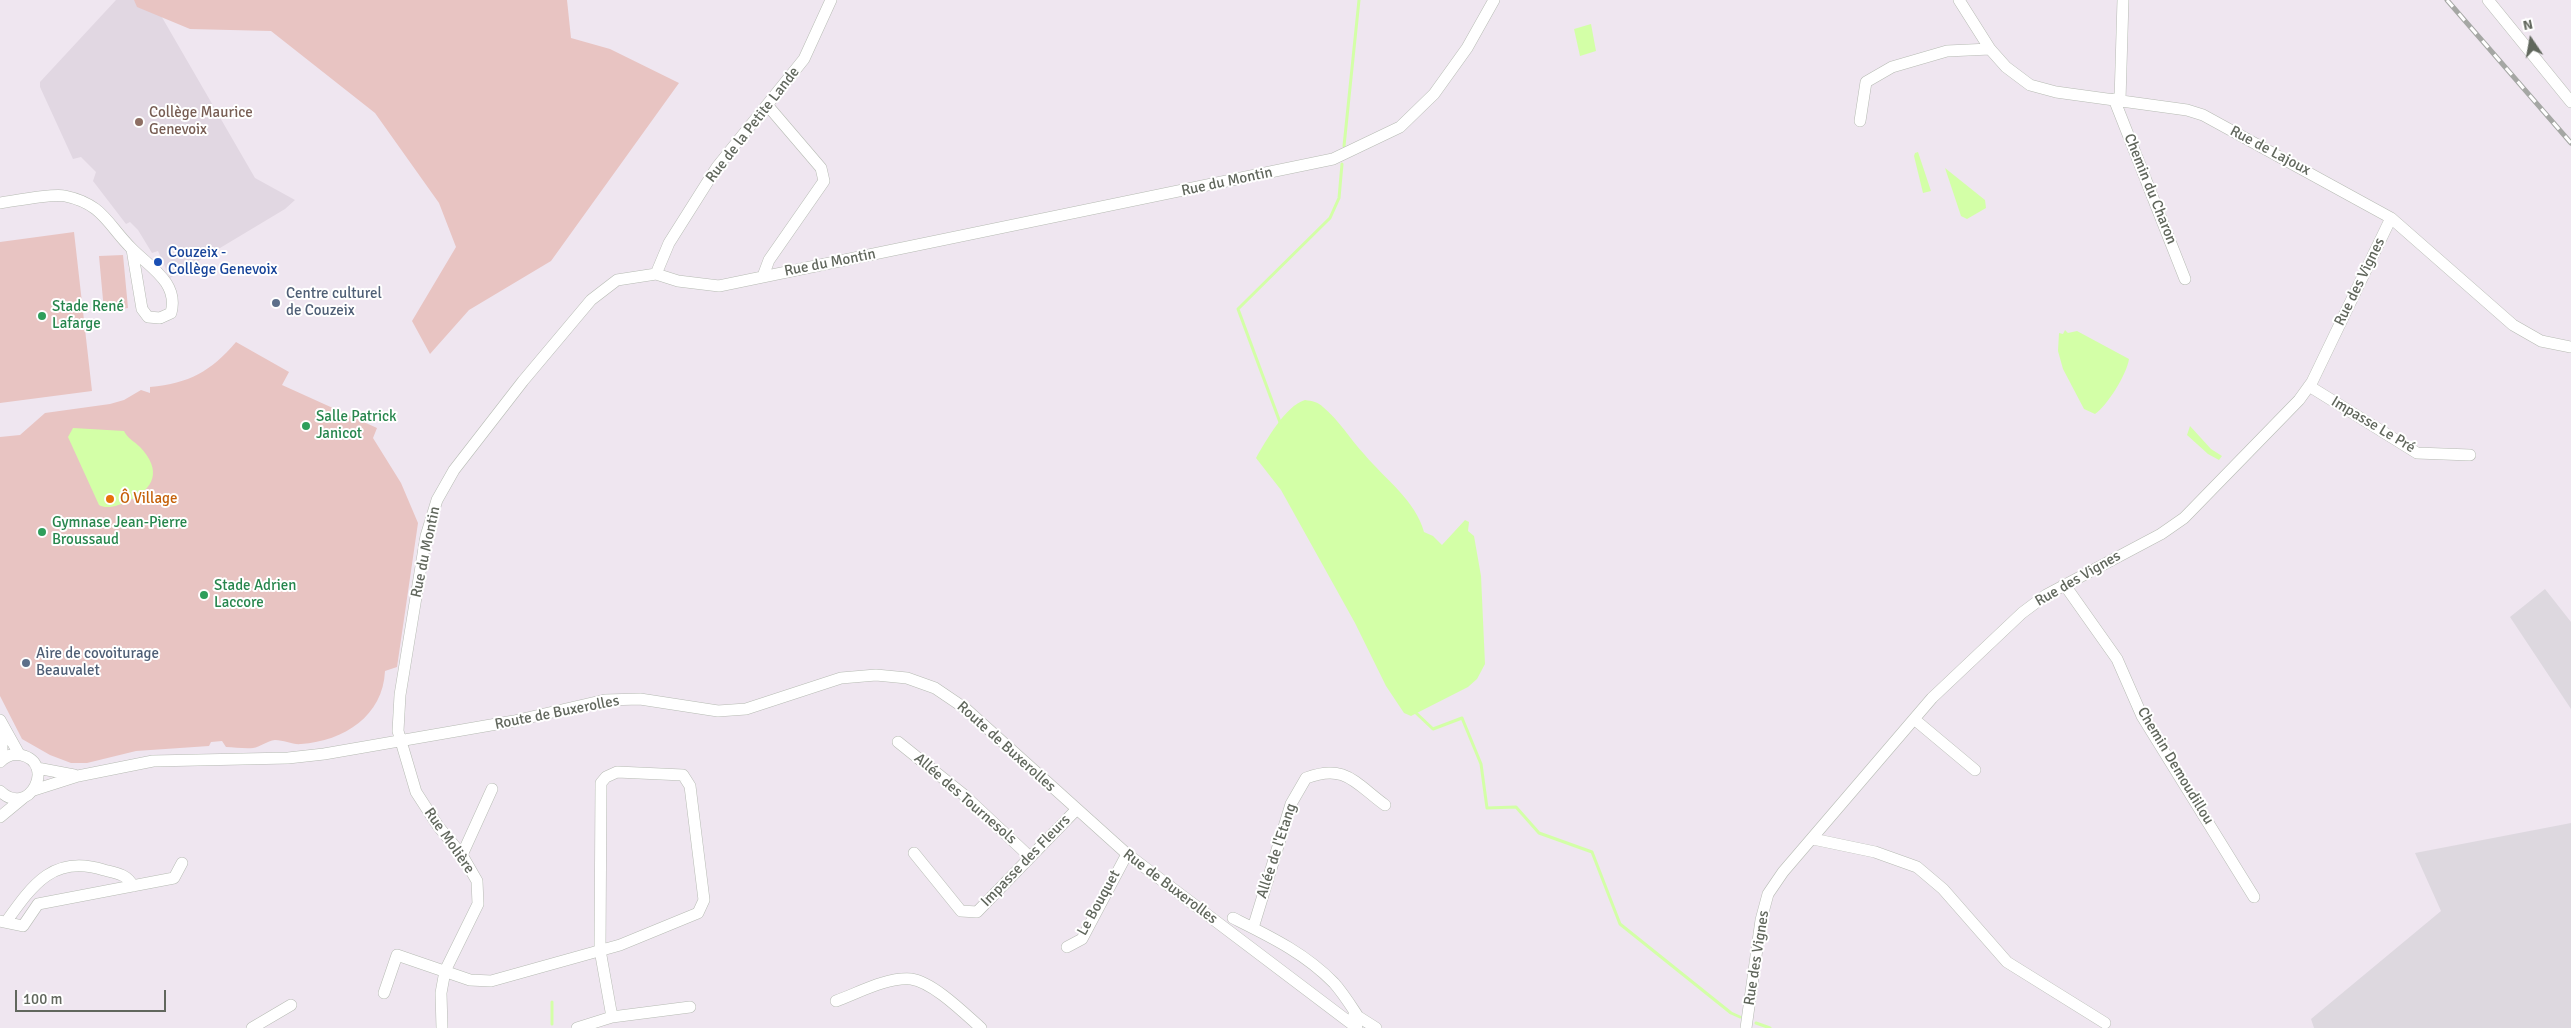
<!DOCTYPE html>
<meta charset="utf-8">
<style>
body{margin:0}
#map{position:relative;width:2571px;height:1028px;overflow:hidden;background:#efe6f0;font-family:Signika,sans-serif}
canvas{display:block}
.north{position:absolute;left:2506px;top:15px;width:50px;height:50px;-webkit-text-stroke:4px #fff;paint-order:stroke;rotate:348deg;font-size:14px;font-weight:700;line-height:20px;text-align:center;color:#61675d}
.north::after{content:'';display:block;margin:auto;width:18px;height:22px;background:#61675d;clip-path:polygon(50% 0,100% 100%,50% 72%,0 100%)}
.scale{position:absolute;left:15px;top:990px;width:151px;height:22px;box-sizing:border-box;border:2px solid #61675d;border-top:0;padding-left:6px;font-size:15px;line-height:18px;white-space:nowrap;color:#61675d;-webkit-text-stroke:4px #fff;paint-order:stroke}
</style>
<div id="map">
<canvas width="2571" height="1028"></canvas>
<div class="north">N</div>
<div class="scale">100 m</div>
</div>
<script>
const context = document.querySelector('canvas').getContext('2d');
context.lineJoin = 'round';
function fill(path, color) {
  context.fillStyle = color;
  context.fill(path, 'evenodd');
}
function strokePath(path, color, width, dash) {
  context.strokeStyle = color;
  context.lineWidth = width;
  context.lineCap = dash ? 'butt' : 'round';
  context.setLineDash(dash || []);
  context.stroke(path);
}
function label(font, color, halo, rows, align = 'center') {
  context.font = font + ' Signika,sans-serif';
  context.lineWidth = 4;
  context.setLineDash([]);
  context.textBaseline = 'middle';
  context.strokeStyle = halo;
  context.fillStyle = color;
  for (const [text, x, y, turn = 0] of rows) {
    context.save();
    context.translate(x, y);
    context.rotate((+turn || 0) * Math.PI / 180);
    context.textAlign = isNaN(turn) ? turn : align;
    if (halo) context.strokeText(text, 0, 0);
    context.fillText(text, 0, 0);
    context.restore();
  }
}
fill(new Path2D(`
 M2545 589 2571 622V709L2510 617Z
 M2571 823V1028H2314L2311 1019 2441 911 2415 853Z`), '#ddd8df');
fill(new Path2D(`
 M116 0H152L255 178 295 200 285 209 170 278 158 251 152 253 138 230 130 222 126 224 93 181 96 172 81 157 73 159 40 87V82Z`), '#e1d7e2');
fill(new Path2D(`
 M134 0H567L571 38 610 49 679 83 551 261 469 310 430 354 412 321 456 247 439 203 375 113 271 31 190 29 137 7Z
 M74 232 92 391 0 403V242Z
 M123 255 128 308 104 311 99 256Z
 M236 342 289 372 282 385 377 428 373 438 401 483 418 523 397 667 385 671C383 716 344 741 301 744 293 745 284 740 275 740 267 741 260 747 253 748 245 749 234 747 226 747L222 741 211 742 209 746 136 751 87 763H71L50 755 22 739 0 696V437L20 435 45 413 110 404 124 400 141 390 150 393V387C190 383 210 372 236 342Z`), '#e8c4c2');
fill(new Path2D(`
 M1591 24 1596 51 1580 56 1574 29Z
 M1918 152 1931 191 1923 193 1914 156 1915 153Z
 M1945 168 1985 200 1986 208 1967 219 1961 216Z
 M2065 330 2068 333 2077 331 2129 359C2127 374 2107 406 2095 414L2084 409 2063 369 2058 351 2059 333 2063 334Z
 M1305 400C1312 401 1318 402 1323 407 1339 420 1350 439 1364 454 1385 479 1416 501 1424 532L1433 536 1442 545 1465 520 1469 522 1468 531 1474 536 1481 576 1485 664 1477 679 1468 687 1411 716 1404 713 1386 686 1355 623 1281 490 1256 458C1266 441 1285 406 1305 400Z
 M2190 426 2211 449 2222 456 2219 460 2208 454 2187 435Z
 M73 428 124 431C128 439 134 441 140 447 162 470 155 489 128 501 120 505 107 510 99 505L68 437Z`), '#d3ffa7');
strokePath(new Path2D(`
 M1344 146 1359 0
 M1281 425 1238 309 1330 218 1339 198 1342 164
 M1415 712 1433 729 1462 718 1481 764 1487 808 1516 807 1539 833 1592 852 1620 924 1731 1013 1740 1017
 M552 1002V1024
 M1756 1023 1770 1028`), '#d3ffa7', 3);
const minor = new Path2D(`
 M1959 0 1990 49 2006 67 2030 85 2056 92 2187 110 2203 115 2391 218 2513 325 2541 341 2571 347
 M2488 0 2571 102
 M2114 99 2185 279
 M2120 100 2123 0
 M1860 121 1866 82 1892 67 1947 51 1990 49
 M0 203C15 201 52 193 65 196 103 204 107 224 132 249 151 268 179 283 171 313L160 318 148 317 142 309 132 249
 M656 274 669 243 717 167 804 59 831 0
 M763 276 769 260 824 181 821 168 768 106
 M2309 386 2417 453 2470 455
 M2064 584 2117 659 2142 716 2254 897
 M1914 719 1975 770
 M0 720 19 754
 M898 742 964 795 1030 857
 M2 760V728
 M0 762C6 756 13 753 21 755 57 763 29 819 0 791
 M37 768 74 775
 M34 790 78 776 153 761 288 758 324 754 514 721 605 700 640 699 718 711 746 709 841 678 876 675 907 678 935 688 966 709 1127 854 1357 1028
 M0 817 23 798
 M1813 839 1875 852 1917 867 1943 889 2007 962 2105 1023
 M914 853 961 911 977 912 1076 810
 M462 855 492 789
 M1233 918C1269 936 1305 953 1334 983 1343 993 1351 1006 1359 1018
 M0 921 23 926 38 904 174 878 182 863
 M6 922C33 884 54 854 104 870 116 873 127 874 133 886
 M1253 928 1291 804 1306 778C1345 763 1355 783 1385 805
 M1067 947 1082 939 1127 854
 M384 993 397 955 470 980 491 981 620 945 698 913 704 900 690 786 683 775 617 772 606 777 601 783 600 950 612 1017
 M836 1001C858 993 887 977 911 979 933 982 964 1013 981 1028
 M1354 1014 1376 1028
 M252 1028 291 1005
 M442 1028 441 993 445 971 478 904 477 881 462 855 438 826 416 792 398 731 400 695 426 536 437 500 454 470 523 381 591 300 617 280 656 274 678 281 719 286 1333 159 1400 127 1434 94 1467 48 1494 0
 M577 1028 612 1017 690 1007
 M1746 1028 1761 920 1768 894 1783 872 1932 698 2022 613 2046 595 2161 534 2184 518 2299 400 2312 382 2391 218`);
strokePath(minor, '#b6bbb3', 12);
strokePath(minor, '#fff', 11);
const rail = new Path2D(`
 M2447 0 2571 143`);
strokePath(rail, '#a5a7a4', 5);
strokePath(rail, '#fff', 3, [9]);
for (const [x, y, r, color] of [
 [139,122,5,"#8d6e63"],
 [158,262,5,"#1a4fb4"],
 [276,303,5,"#5c6f8a"],
 [42,316,5,"#2e9e5b"],
 [306,426,5,"#2e9e5b"],
 [110,499,5,"#e8710a"],
 [42,532,5,"#2e9e5b"],
 [204,595,5,"#2e9e5b"],
 [26,663,5,"#5c6f8a"]
]) {
  const dot = new Path2D();
  dot.arc(x, y, r, 0, 2 * Math.PI);
  context.fillStyle = color;
  context.fill(dot);
  strokePath(dot, '#fff', 2);
}
label('15px', '#785e54', '#fff', [
 ["Collège Maurice",149,113],
 ["Genevoix",149,130]
], 'left');
label('15px', '#61675d', '#fff', [
 ["Rue de la Petite Lande",753,125,-52],
 ["Rue de Lajoux",2270,151,28],
 ["Rue du Montin",1227,182,-12],
 ["Chemin du Charon",2150,189,68],
 ["Rue du Montin",830,263,-11],
 ["Rue des Vignes",2360,282,-64],
 ["Impasse Le Pré",2373,425,31],
 ["Rue du Montin",426,552,-78],
 ["Rue des Vignes",2078,579,-30],
 ["Route de Buxerolles",557,713,-11],
 ["Route de Buxerolles",1006,747,42],
 ["Chemin Demoudillou",2175,766,59],
 ["Allée des Tournesols",965,799,41],
 ["Rue Molière",449,841,55],
 ["Allée de l'Etang",1277,851,-72],
 ["Impasse des Fleurs",1026,861,-46],
 ["Rue de Buxerolles",1170,887,37],
 ["Le Bouquet",1099,903,-61],
 ["Rue des Vignes",1757,958,-81]
]);
label('15px', '#164399', '#fff', [
 ["Couzeix -",168,253],
 ["Collège Genevoix",168,270]
], 'left');
label('15px', '#4e5e75', '#fff', [
 ["Centre culturel",286,294],
 ["de Couzeix",286,311],
 ["Aire de covoiturage",36,654],
 ["Beauvalet",36,671]
], 'left');
label('15px', '#27864d', '#fff', [
 ["Stade René",52,307],
 ["Lafarge",52,324],
 ["Salle Patrick",316,417],
 ["Janicot",316,434],
 ["Gymnase Jean-Pierre",52,523],
 ["Broussaud",52,540],
 ["Stade Adrien",214,586],
 ["Laccore",214,603]
], 'left');
label('15px', '#c56008', '#fff', [
 ["Ô Village",120,499]
], 'left');
</script>
